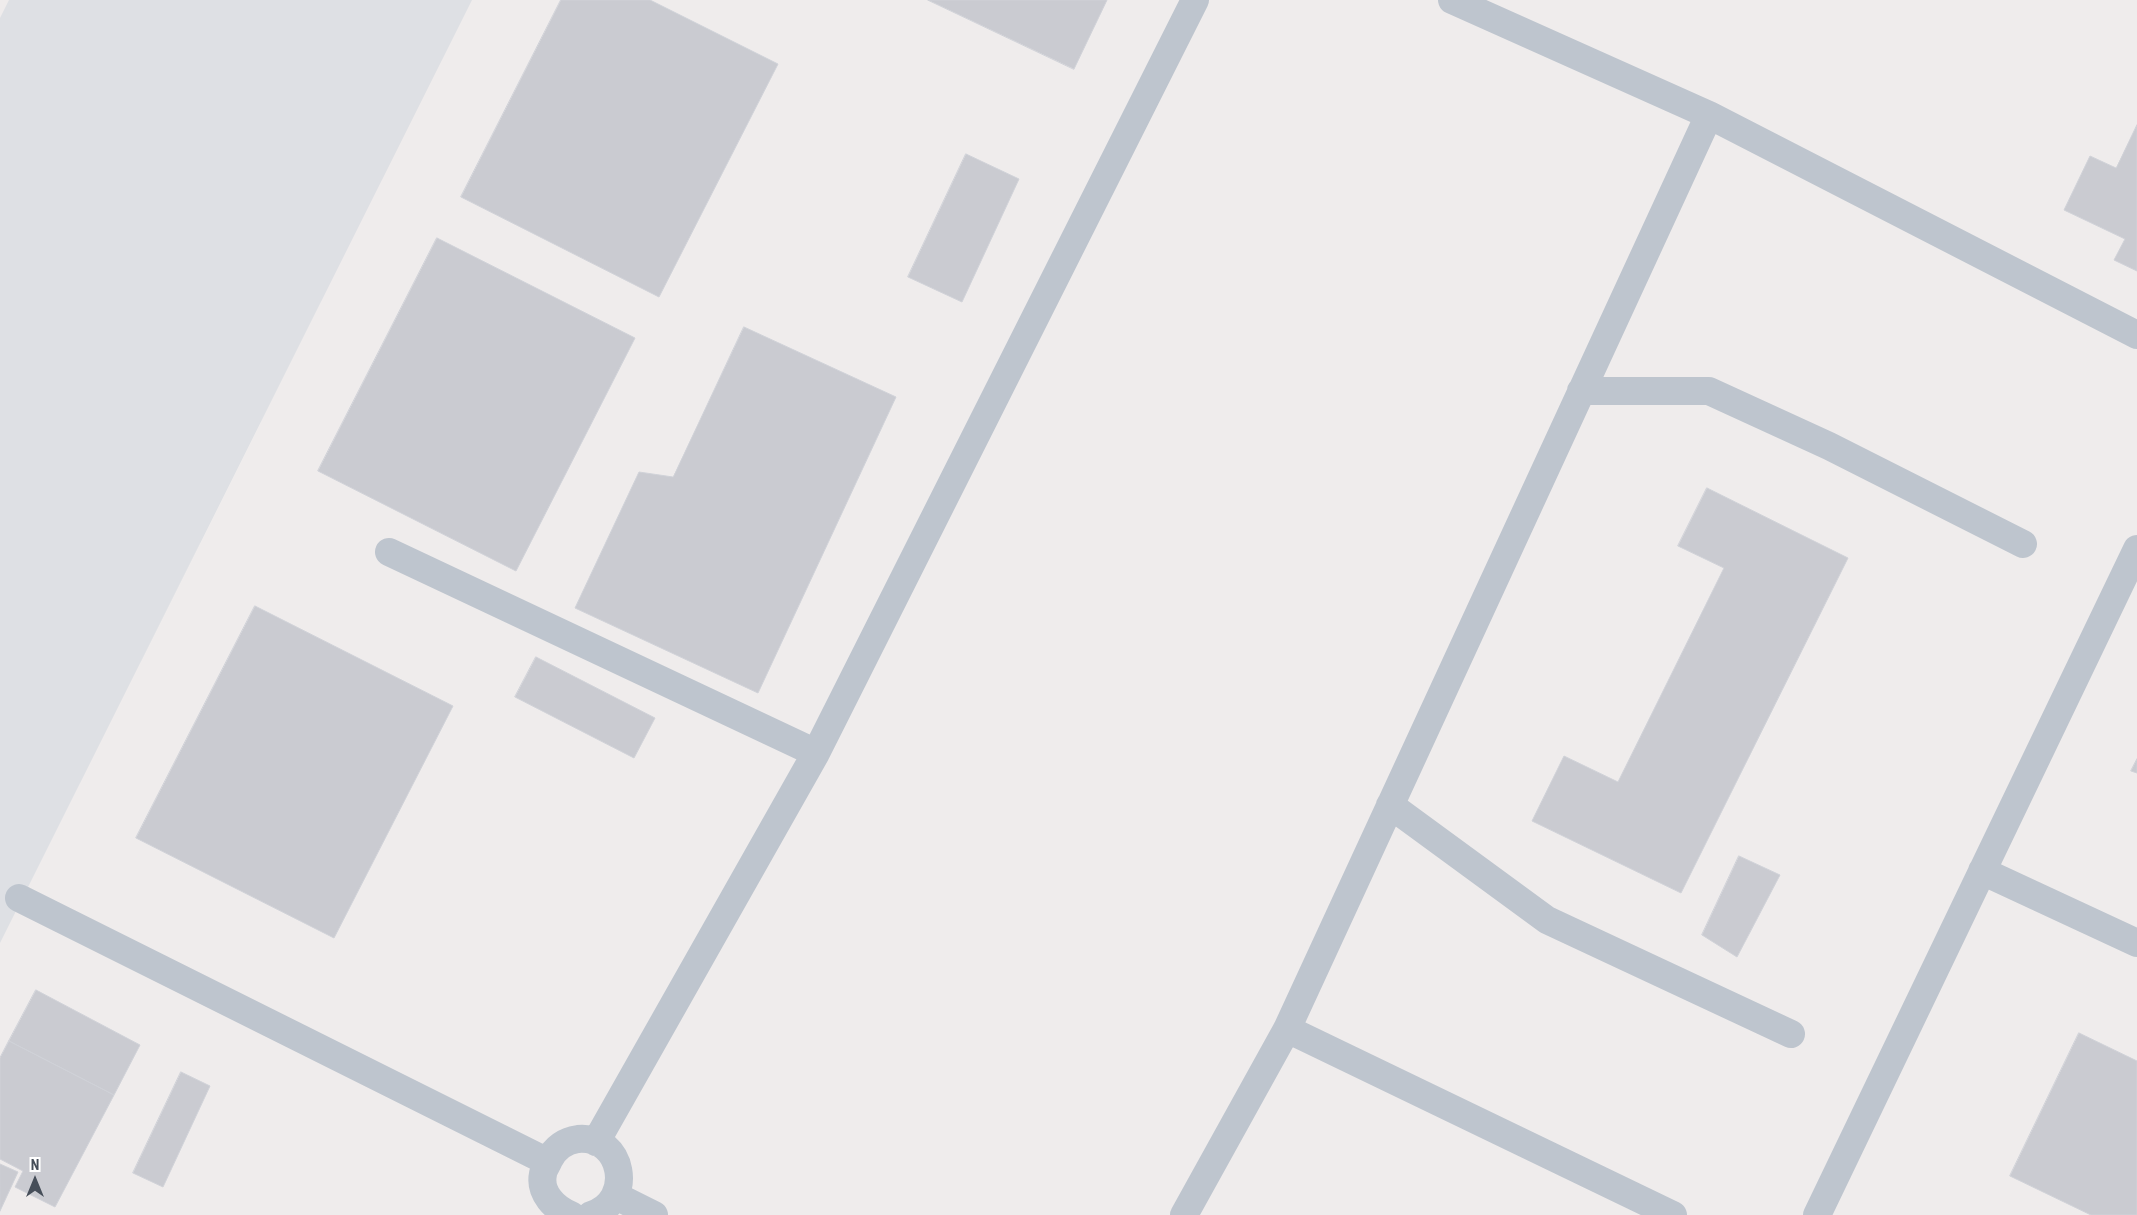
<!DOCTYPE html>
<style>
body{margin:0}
#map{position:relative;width:2137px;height:1215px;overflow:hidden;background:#efecec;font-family:"Roboto Condensed",sans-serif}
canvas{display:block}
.north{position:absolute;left:10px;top:1155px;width:50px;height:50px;-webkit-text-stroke:4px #fff;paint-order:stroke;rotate:0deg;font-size:14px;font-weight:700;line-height:20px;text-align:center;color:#464e59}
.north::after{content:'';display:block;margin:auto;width:18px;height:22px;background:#464e59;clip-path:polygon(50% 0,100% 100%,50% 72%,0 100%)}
</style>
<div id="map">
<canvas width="2137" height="1215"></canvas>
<div class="north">N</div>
</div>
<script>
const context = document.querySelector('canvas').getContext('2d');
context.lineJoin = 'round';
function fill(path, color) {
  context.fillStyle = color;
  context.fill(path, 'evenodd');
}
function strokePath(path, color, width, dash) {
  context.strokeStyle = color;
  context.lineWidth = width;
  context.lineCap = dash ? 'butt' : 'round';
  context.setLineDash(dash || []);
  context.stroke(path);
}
fill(new Path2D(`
 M9 0H472L0 943V18Z`), '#dee0e4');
const building = new Path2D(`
 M561 0H650L778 64 659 297 461 197Z
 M928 0H1107L1074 69Z
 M2137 125V271L2114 260 2125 239 2064 210 2090 156 2116 168Z
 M966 154 1019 179 962 302 908 277Z
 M437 238 635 338 516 571 318 471Z
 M744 327 896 397 758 693 575 608 639 472 673 477Z
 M1707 488 1848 558 1681 893 1532 821 1564 756 1618 782 1724 568 1678 546Z
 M255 606 453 706 334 938 136 838Z
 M536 657 655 718 634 758 515 697Z
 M2137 759V773L2131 771Z
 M1739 856 1780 875 1737 957 1702 935Z
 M36 990 140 1045 114 1095 9 1041Z
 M2079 1033 2137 1061V1215H2091L2010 1176Z
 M9 1041 114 1095 55 1207 15 1187 23 1171 0 1159V1058Z
 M181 1072 210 1086 163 1187 133 1173Z
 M0 1164 18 1172 0 1211Z`);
fill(building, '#cacbd1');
strokePath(building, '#d0d2d8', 1);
strokePath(new Path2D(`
 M1452 0 1709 115 2137 335
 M1581 391H1709L1829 446 2023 544
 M389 552 816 753
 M1390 805 1547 920 1791 1034
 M1982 871 2137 943
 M19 898 548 1162
 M1287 1029 1673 1215
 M596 1142 816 753 1195 0
 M616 1196 654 1215
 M571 1215C555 1209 539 1193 543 1174 543 1170 547 1165 549 1160 555 1148 564 1141 578 1139 623 1135 636 1201 591 1215
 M1184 1215 1287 1029 1709 115
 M1817 1215 2137 549`), '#bec5ce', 28);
</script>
